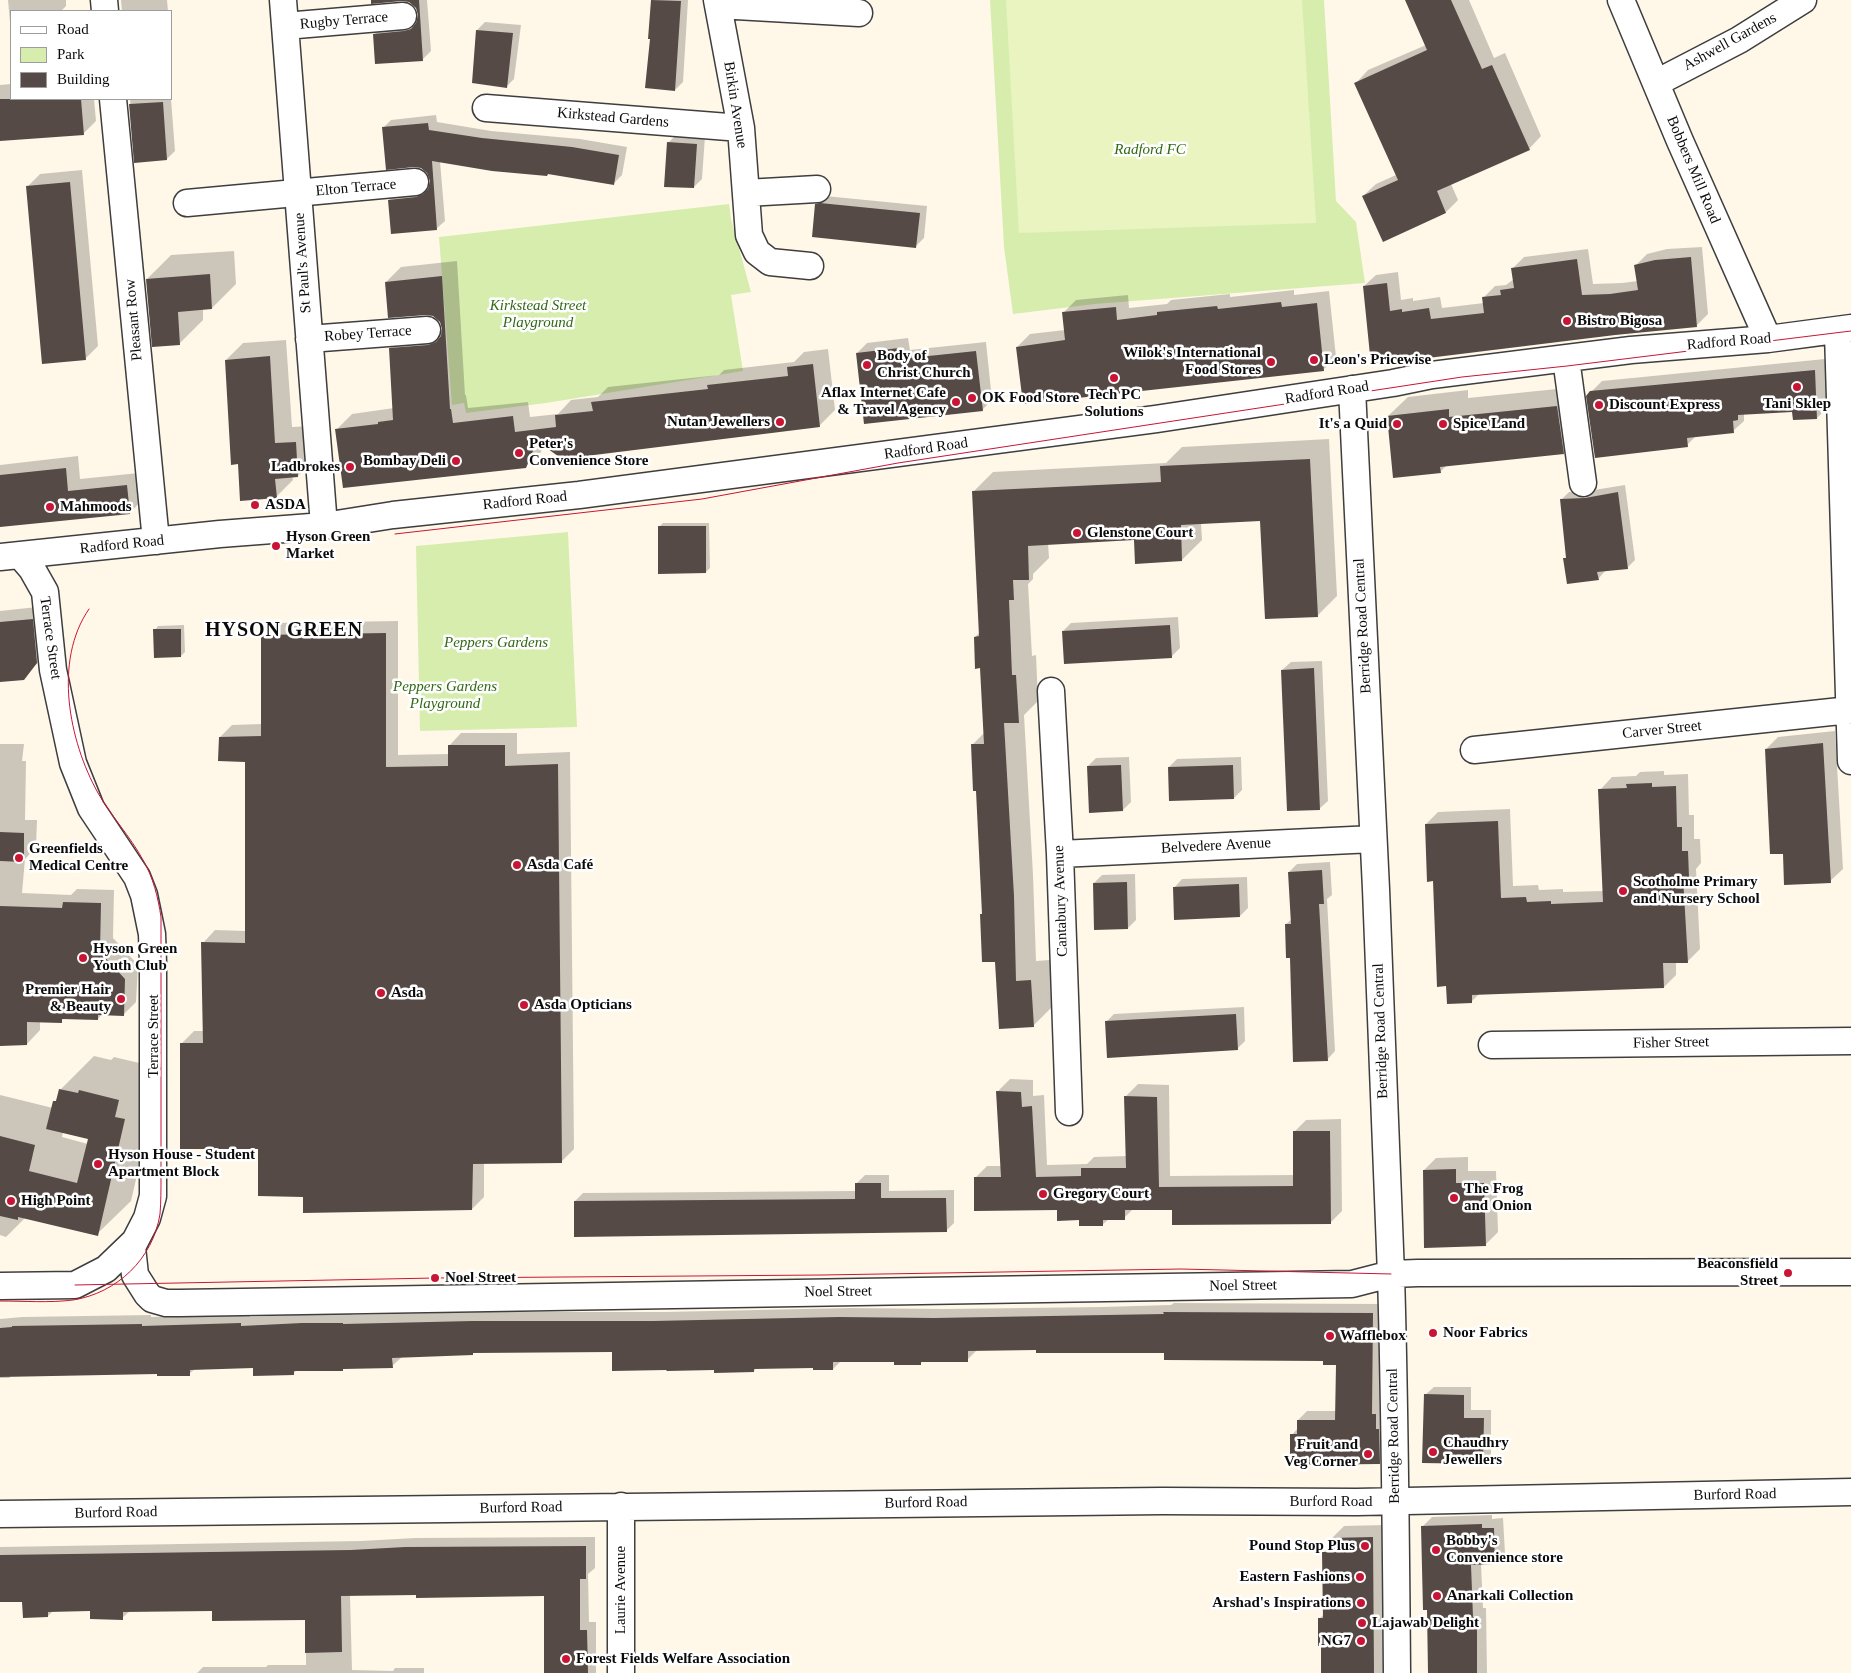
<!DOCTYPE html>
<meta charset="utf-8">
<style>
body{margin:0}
#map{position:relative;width:1851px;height:1673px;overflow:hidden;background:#fff8e9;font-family:"Times New Roman",serif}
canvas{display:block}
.legend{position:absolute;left:10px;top:10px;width:162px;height:90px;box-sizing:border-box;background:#fff;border:1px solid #9d9d9d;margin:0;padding:6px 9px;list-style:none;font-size:15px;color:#0b0b0b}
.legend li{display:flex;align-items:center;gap:10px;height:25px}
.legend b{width:25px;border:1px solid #9d9d9d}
</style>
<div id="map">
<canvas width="1851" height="1673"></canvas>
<ul class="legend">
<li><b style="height:6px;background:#fff"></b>Road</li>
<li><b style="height:14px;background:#d7edae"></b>Park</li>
<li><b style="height:14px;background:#554a46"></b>Building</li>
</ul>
</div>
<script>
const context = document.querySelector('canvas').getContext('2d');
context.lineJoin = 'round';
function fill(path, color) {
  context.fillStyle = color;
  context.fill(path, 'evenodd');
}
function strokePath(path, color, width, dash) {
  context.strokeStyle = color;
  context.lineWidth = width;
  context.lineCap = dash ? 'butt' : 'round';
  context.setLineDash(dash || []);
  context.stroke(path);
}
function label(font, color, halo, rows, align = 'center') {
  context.font = font + ' "Times New Roman",serif';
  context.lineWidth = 5;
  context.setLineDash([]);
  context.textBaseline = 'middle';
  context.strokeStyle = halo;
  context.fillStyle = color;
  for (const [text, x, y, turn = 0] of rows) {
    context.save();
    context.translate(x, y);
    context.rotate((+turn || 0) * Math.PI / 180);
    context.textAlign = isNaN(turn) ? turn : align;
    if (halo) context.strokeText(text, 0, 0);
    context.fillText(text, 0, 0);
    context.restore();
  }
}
fill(new Path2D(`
 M990 0H1324L1336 201 1356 222 1365 283 1095 304 1013 314 1004 247Z
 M729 204 731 219 751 292 731 295 743 371 546 403 466 413 464 403 452 405 439 237Z
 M568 532 577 727 420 731 416 546Z`), '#d7edae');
fill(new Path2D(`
 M1006 0H1302L1316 223 1019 233Z`), '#e9f4c1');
fill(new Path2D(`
 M8 0H66V6L61 11H11L10 22Z
 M121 0H167L168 11H122Z
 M403 0H427L431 51 423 59 375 34 383 26 418 22 419 15 417 7 409 1Z
 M652 0H688L683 82 675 90 651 38H649Z
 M1406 0H1469L1494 58 1505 53 1541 136 1529 149 1451 184 1458 200 1446 212 1383 240 1363 196 1376 184 1396 175 1356 83 1368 70 1426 45Z
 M485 22 521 25 514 79 506 87 477 30Z
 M11 84V99H94L96 121 83 134 0 140V85Z
 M130 99H171L175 151 167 159 135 161Z
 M436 115 437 122 491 131 580 139 627 147 622 175 614 183 549 173 440 161 445 221 436 229 389 200 397 192 430 188 431 181 428 172 383 128 391 120Z
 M676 135 705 136 702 179 694 187 668 143Z
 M82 170 98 346 85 359 28 186 40 174Z
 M825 196 927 206 924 238 916 246 816 205Z
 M1702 247 1708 314 1697 325 1372 363 1364 286 1376 275 1398 272 1401 300 1413 298V301L1440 297 1442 308 1484 303 1483 298 1495 286 1506 285 1514 279 1513 268 1524 257 1588 249 1593 284 1622 283 1638 281 1635 266 1647 254 1667 249Z
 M234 251 236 284 212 308 203 309V320L179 344 147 279 171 255Z
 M457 261 465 395H466L468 408 528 402 530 417 558 414 571 400 598 397 608 387 719 375 724 370 794 362 804 352 828 349 835 410 819 426 544 444 541 452 525 467 337 429 352 414 394 408 390 348 406 333 444 330 441 321 386 282 401 267Z
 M1294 290V295L1329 291 1336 357 1323 370 1017 347 1030 334 1065 330 1063 313 1076 300 1128 295 1129 308 1167 304 1171 300 1230 294V297Z
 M908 338 910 350 986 342 992 400 982 410 857 353 867 343Z
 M286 340 292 427 312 426 315 459 298 476H292L293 480 276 497 239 463 226 360 243 343Z
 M1825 359 1828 407 1817 418 1794 411 1744 413V421L1733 431 1697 435 1687 445 1591 392 1602 381Z
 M1577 387 1583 433 1563 453 1447 465 1440 472 1388 416 1408 397 1468 390V398Z
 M1329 439 1337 596 1317 616 1261 520 1201 523 1202 540 1182 560 1135 539 1048 543 1049 558 1033 574V579L1028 584 1032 656 1036 655 1038 701 1024 715 1033 875 1036 961 1050 960 1053 1006 1033 1026 996 960 977 789 972 745 985 732 981 667 975 637 980 632 973 492 993 472 1166 463 1182 447Z
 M78 456 80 479 139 473 142 500 130 513 0 526V465Z
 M1625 485 1635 560 1627 568 1606 570 1598 579 1565 559 1567 556 1561 500 1569 492 1594 490Z
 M663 523H709L710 568 706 572 659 527Z
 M46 606 50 649 23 679 0 681V611Z
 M1178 617 1180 648 1172 656 1063 631 1071 623Z
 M398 621V755L449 754V746L461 733H517V754L570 752 574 1149 561 1162H484V1197L472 1209 304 1195 259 1148 182 1043 194 1031H204L203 943 215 930 246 931 247 760 220 737 232 725 262 724V636L274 623Z
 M184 625 185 652 181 656 155 630 158 626Z
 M1322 661 1328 801 1319 809 1282 670 1291 662Z
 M1835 731 1843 869 1830 881 1784 852 1766 749 1778 737Z
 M0 744H24L22 761H26L25 820H37L36 847 25 859 22 893 71 895 77 889 114 890 113 938 138 965 136 1002 123 1015 102 1014 98 1019 65 1017 61 1021H40V1030L27 1044 0 1045Z
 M1129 757 1131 802 1123 810 1088 766 1096 758Z
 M1241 757 1242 790 1234 798 1169 767 1177 759Z
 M1664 771V775L1688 774 1689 815H1694V839H1700L1701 863 1696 869 1700 949 1688 961 1676 962V975L1664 987 1480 993 1471 1002 1434 880 1426 824 1438 812 1510 809 1513 886 1538 885 1539 890 1563 889V892L1604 891 1600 790 1612 777 1636 776 1640 772Z
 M1330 862 1332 895 1327 899 1335 1051 1327 1060 1291 956 1286 924 1292 919 1289 872 1297 864Z
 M1135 874 1136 920 1128 928 1094 883 1102 875Z
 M1247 877 1248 908 1240 916 1174 888 1182 879Z
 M1244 1007 1245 1041 1237 1049 1106 1022 1114 1014Z
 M94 1056 111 1060 114 1057 152 1066 158 1085 131 1201 97 1234 26 1217 6 1237 0 1235V1095L53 1108 60 1090ZM63 1132 89 1138 88 1144 62 1137Z
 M1010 1079 1033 1080V1096L1044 1095 1047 1165 1087 1164 1094 1157 1127 1156 1126 1096 1138 1084 1169 1085 1170 1176 1294 1175V1132L1306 1120 1341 1119 1342 1211 1330 1223 1173 1209 1134 1208 1124 1218 1109 1219 1102 1225 1080 1219 1058 1208 975 1178 987 1166H1001L998 1091Z
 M1468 1157V1171H1496L1498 1232 1485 1245 1424 1170 1436 1158Z
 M865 1175H889V1191L954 1190V1223L946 1231 575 1201 583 1193 856 1191 857 1183Z
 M1174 1303 1382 1304 1389 1454 1379 1463 1292 1435 1298 1428V1420L1307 1411H1337V1364L1324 1359 1037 1348 977 1350 967 1360H924L920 1364 896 1360 841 1361 833 1369 814 1367H757L754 1371 715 1368 613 1351 474 1352 472 1354 402 1357 392 1366 297 1370 293 1374 254 1367 195 1369 189 1374 159 1373 11 1376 9 1378H0V1319L22 1317 151 1315V1317L250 1314V1317L312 1314H352V1315L482 1312H664L850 1308 944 1309 1102 1307 1171 1305Z
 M1434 1387H1471V1410H1491V1454L1483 1462 1425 1395Z
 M1492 1515V1519L1503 1518 1505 1553 1494 1563 1481 1564 1483 1608H1486L1487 1673H1429V1609L1422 1527 1432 1517Z
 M1385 1525 1386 1673H1322V1645L1319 1619 1324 1614 1323 1553 1332 1544V1538L1344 1526Z
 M595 1537V1568L588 1574 589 1622H596V1673H545V1595L417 1594 350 1595 352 1670 393 1671 395 1668H424V1673H197L203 1667H266L268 1665H306V1618L213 1610 130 1611 122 1618 92 1610H54L48 1616 23 1600 0 1601V1547L361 1541 415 1538Z`), '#0003');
fill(new Path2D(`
 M371 0H419L423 61 375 64 373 34 404 31 411 29 416 23 418 15 416 8 409 2 402 1 371 4Z
 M651 0 681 1 675 91 645 88 650 39H648Z
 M1405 0H1451L1482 69 1492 65 1530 150 1437 191 1446 213 1383 242 1362 196 1398 180 1354 83 1427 50Z
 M476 30 513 33 507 88 472 83Z
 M0 99H81L84 135 0 141Z
 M163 102 167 160 134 163 129 104Z
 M428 123 429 130 482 138 572 147 619 155 614 185 548 174 547 176 492 171 432 161 437 230 391 234 388 200 416 197 423 194 428 189 430 181 427 173 421 168 414 167 386 170 382 127Z
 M667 142 697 144 694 188 664 187Z
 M70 182 86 360 42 364 26 186Z
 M820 203 920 213 916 248 812 237 815 204Z
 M1691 257 1697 327 1615 335 1371 365 1363 286 1387 283 1390 311 1402 309V312L1429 308 1431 319 1484 313 1482 297 1501 295 1500 290 1514 288 1511 268 1577 259 1582 295 1610 294 1638 290 1634 265 1655 260Z
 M210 274 212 309 178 312 180 345 152 347 146 279Z
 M442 276 450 409H451L453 423 513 416 515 432 556 427 555 415 593 411 591 402 708 389 707 385 788 376 787 367 813 364 820 427 562 459 537 441 526 468 343 488 335 429 378 424V422L393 420 389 348 428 345 436 342 441 336 442 329 440 322 433 316 426 315 388 318 385 282Z
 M1281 302 1282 307 1317 303 1324 371 1023 404 1016 347 1065 340 1062 312 1116 307 1117 320 1157 315V312L1217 306 1218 309Z
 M899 348 900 359 976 351 983 411 864 424 856 353Z
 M270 356 275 443 296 442 298 477 275 479 277 498 240 501 238 464 231 465 225 360Z
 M1815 370 1817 419 1793 420 1792 412 1738 415V420L1733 421 1734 433 1687 438 1688 447 1595 458 1586 396 1590 391Z
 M1557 406 1564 454 1440 467 1441 473 1393 478 1387 416 1449 409V417Z
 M1310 459 1318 617 1265 619 1260 521 1181 525 1182 561 1135 564 1134 540 1028 546 1029 580H1013L1014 600H1009L1012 675H1016L1019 723H1004L1014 896 1016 981 1031 980 1034 1027 999 1029 995 962H982L980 914H982L976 791H973L971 744H984L980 668 975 669 974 637 979 636 972 491 1161 482 1160 466Z
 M66 468 68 491 127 485 130 514 0 527V475Z
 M1618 492 1628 569 1597 572 1599 580 1567 584 1563 558H1566L1560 499 1585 498Z
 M658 526H706V573L658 574Z
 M33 619 37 663 24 680 0 682V622Z
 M1170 625 1172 658 1064 664 1062 631Z
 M153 629H181V657L154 658Z
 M386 633V767L448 766V745H505V766L558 764 562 1163 473 1164 472 1210 303 1213V1197L258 1196V1149H180V1043H203L201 942 245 943V762L218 761 219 737 261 736V635Z
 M1314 668 1320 810 1287 811 1281 670Z
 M1823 743 1831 883 1784 885 1783 854H1770L1765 749Z
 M1121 765 1123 811 1089 813 1087 766Z
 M1233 765 1234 799 1169 801 1168 767Z
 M1652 783V787L1676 786 1677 827H1682V851H1688L1689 877H1683L1688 963H1663L1664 988 1472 995V1003L1447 1004 1446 986 1437 987 1433 881 1427 882 1425 824 1498 821 1501 898 1526 897 1527 902 1551 901V904L1603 902 1598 789 1627 788 1626 784Z
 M0 832 24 833V862L0 861Z
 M1322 870 1324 904H1319L1328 1061 1293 1062 1290 958H1286L1285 924H1291L1288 872Z
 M1127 882 1128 929 1094 930 1093 883Z
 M1239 884 1240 917 1174 920 1173 887Z
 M63 902 101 903 100 952 125 979 124 1016 98 1015V1020L62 1019V1023L27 1022V1045L0 1046V906L62 908Z
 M1236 1014 1238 1050 1107 1058 1105 1021Z
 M59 1089 78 1093 79 1090 119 1100 115 1117 125 1119 98 1236 18 1217V1220L0 1216V1136L35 1145 29 1171 77 1183 88 1139 46 1129 53 1101H56Z
 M996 1091 1021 1092 1022 1107 1032 1106 1036 1177 1081 1176V1168H1126L1124 1096 1157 1097 1159 1187 1293 1186V1131H1330L1331 1224 1172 1225V1210H1125V1220H1103V1226H1079V1220L1057 1221V1210L974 1211V1177H1001Z
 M1456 1169V1183H1484L1486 1246 1424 1248 1423 1170Z
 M855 1183H881V1198H946L947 1232 574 1237V1201L855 1199Z
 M1163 1312 1373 1313 1372 1414H1376V1429H1379L1380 1464 1290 1465V1434H1297V1420H1335L1336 1365H1323V1361L1164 1360V1353H1036V1350L968 1351V1362H921V1365H894V1362H833V1370H813V1368L754 1369V1372L714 1373V1370L667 1371 666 1370 612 1371V1352L473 1353V1355L392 1358 393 1368 343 1369V1371H294V1375L253 1376V1368L190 1370V1376H157V1374L0 1377V1328L12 1327V1326L142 1324V1326L241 1323V1326L302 1323H343V1324L472 1321H653L839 1317 934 1318 1164 1314Z
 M1424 1394 1464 1395V1418H1484L1483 1464 1422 1463Z
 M1482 1524V1528H1494L1495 1564 1471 1565 1473 1617H1477V1673H1428L1427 1610H1423L1421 1526Z
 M1373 1537 1374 1673H1321V1646H1318V1618H1323L1322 1552H1331L1330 1538Z
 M586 1546V1579H580V1630H587L588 1673H544V1596L416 1598V1595L341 1596 342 1652 305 1653V1620L212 1621V1611L123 1612V1620L90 1619V1611L48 1612V1617L23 1618 22 1602H0V1555L351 1550 405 1547Z`), '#554a46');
const minor = new Path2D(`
 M104 0 105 11
 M283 0 324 526
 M717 0 741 128 749 235 757 252 770 262 810 266
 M1621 0 1680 141 1768 339
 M718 5 859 13
 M285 26 403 16
 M1656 83 1739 40 1803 0
 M113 99 156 541
 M486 108 741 128
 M746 193 817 189
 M187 203 415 182
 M1835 331 1838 333 1851 761
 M309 339 427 330
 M1567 358V366L1583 483
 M1352 389 1376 889C1380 1018 1387 1146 1391 1275 1395 1408 1396 1540 1397 1673
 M20 555 32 569 45 592 53 670 73 763 91 808 137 877 144 895 152 934 153 963V1196L147 1218 132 1247 135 1275 147 1294 152 1299 166 1303H180L1352 1284 1391 1274 1418 1273 1851 1272
 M0 557 220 534 324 526 393 515 579 495 1156 419 1393 383 1432 375 1567 358 1631 350 1768 339 1851 328
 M1051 691 1060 854 1069 1112
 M1474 750 1850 710
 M1060 854 1373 839
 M1492 1045 1851 1041
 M0 1286 75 1285 106 1269 133 1243
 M0 1514 1162 1501 1357 1502 1851 1492
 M621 1673V1506`);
strokePath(minor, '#3e3e3e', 29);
strokePath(minor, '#fff', 26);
strokePath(new Path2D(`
 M395 534 702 499 898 463 1462 377 1567 366 1851 331
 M75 1285 435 1278 822 1275 1181 1269 1391 1274
 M0 1301C24 1301 49 1303 73 1300 117 1293 153 1259 160 1214 161 1202 161 1189 161 1176V917C158 897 153 877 143 860 130 836 111 816 98 793 69 741 53 661 89 609`), '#c91535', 1);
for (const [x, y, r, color] of [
 [1567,321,5,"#c91535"],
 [1314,360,5,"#c91535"],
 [1271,362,5,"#c91535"],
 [867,365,5,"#c91535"],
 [1114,378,5,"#c91535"],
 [1797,387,5,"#c91535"],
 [972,398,5,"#c91535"],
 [956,402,5,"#c91535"],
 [1599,405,5,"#c91535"],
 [780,422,5,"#c91535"],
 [1397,424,5,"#c91535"],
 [1443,424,5,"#c91535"],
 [519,453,5,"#c91535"],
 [456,461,5,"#c91535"],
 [350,467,5,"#c91535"],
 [255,505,5,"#c91535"],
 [50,507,5,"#c91535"],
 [1077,533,5,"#c91535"],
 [276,546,5,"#c91535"],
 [19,858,5,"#c91535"],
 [517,865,5,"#c91535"],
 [1623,891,5,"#c91535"],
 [83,958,5,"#c91535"],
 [381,993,5,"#c91535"],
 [121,999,5,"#c91535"],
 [524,1005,5,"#c91535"],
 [98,1164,5,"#c91535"],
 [1043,1194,5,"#c91535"],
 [1454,1198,5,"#c91535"],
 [11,1201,5,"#c91535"],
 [1788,1273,5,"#c91535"],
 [435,1278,5,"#c91535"],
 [1433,1333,5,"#c91535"],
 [1330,1336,5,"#c91535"],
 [1433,1452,5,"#c91535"],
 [1368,1454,5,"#c91535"],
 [1365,1546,5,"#c91535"],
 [1436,1550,5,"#c91535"],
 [1360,1577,5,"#c91535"],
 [1437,1596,5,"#c91535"],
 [1361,1603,5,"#c91535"],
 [1362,1623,5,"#c91535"],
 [1361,1641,5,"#c91535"],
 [566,1659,5,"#c91535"]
]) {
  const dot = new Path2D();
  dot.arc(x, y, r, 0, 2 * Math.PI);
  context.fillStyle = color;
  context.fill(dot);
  strokePath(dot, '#fff', 2);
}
label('15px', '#0b0b0b', '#fff', [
 ["Rugby Terrace",344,21,-5],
 ["Ashwell Gardens",1730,42,-29],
 ["Birkin Avenue",735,105,81],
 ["Kirkstead Gardens",613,118,5],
 ["Bobbers Mill Road",1693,170,67],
 ["Elton Terrace",356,188,-5],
 ["St Paul's Avenue",303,263,-94],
 ["Pleasant Row",134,320,-95],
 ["Robey Terrace",368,334,-4],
 ["Radford Road",1729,342,-5],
 ["Radford Road",1327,393,-9],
 ["Radford Road",926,449,-8],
 ["Radford Road",525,501,-6],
 ["Radford Road",122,545,-6],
 ["Berridge Road Central",1363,626,-93],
 ["Terrace Street",50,638,82],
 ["Carver Street",1662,730,-6],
 ["Belvedere Avenue",1216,846,-3],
 ["Cantabury Avenue",1061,901,-92],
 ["Berridge Road Central",1381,1031,-92],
 ["Terrace Street",154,1036,-90],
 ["Fisher Street",1671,1043,-1],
 ["Noel Street",1243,1286,-1],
 ["Noel Street",838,1292,-1],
 ["Berridge Road Central",1394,1436,-91],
 ["Burford Road",1735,1495,-1],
 ["Burford Road",1331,1502],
 ["Burford Road",926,1503,-1],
 ["Burford Road",521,1508,-1],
 ["Burford Road",116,1513,-1],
 ["Laurie Avenue",621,1590,-90]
]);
label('italic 15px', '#316815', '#fff', [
 ["Radford FC",1150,150],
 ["Kirkstead Street",538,306],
 ["Playground",538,323],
 ["Peppers Gardens",496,643],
 ["Peppers Gardens",445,687],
 ["Playground",445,704]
]);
label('bold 15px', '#0b0b0b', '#fff', [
 ["Bistro Bigosa",1577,321],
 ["Wilok's International",1261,353,"right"],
 ["Food Stores",1261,370,"right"],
 ["Body of",877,356],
 ["Christ Church",877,373],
 ["Leon's Pricewise",1324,360],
 ["Aflax Internet Cafe",946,393,"right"],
 ["& Travel Agency",946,410,"right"],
 ["Tech PC",1114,395,"center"],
 ["Solutions",1114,412,"center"],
 ["OK Food Store",982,398],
 ["Tani Sklep",1797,404,"center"],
 ["Discount Express",1609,405],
 ["Nutan Jewellers",770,422,"right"],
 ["It's a Quid",1387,424,"right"],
 ["Spice Land",1453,424],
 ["Peter's",529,444],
 ["Convenience Store",529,461],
 ["Bombay Deli",446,461,"right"],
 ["Ladbrokes",340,467,"right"],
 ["ASDA",265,505],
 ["Mahmoods",60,507],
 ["Glenstone Court",1087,533],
 ["Hyson Green",286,537],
 ["Market",286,554],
 ["Greenfields",29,849],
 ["Medical Centre",29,866],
 ["Asda Café",527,865],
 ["Scotholme Primary",1633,882],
 ["and Nursery School",1633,899],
 ["Hyson Green",93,949],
 ["Youth Club",93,966],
 ["Premier Hair",111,990,"right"],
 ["& Beauty",111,1007,"right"],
 ["Asda",391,993],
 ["Asda Opticians",534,1005],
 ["Hyson House - Student",108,1155],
 ["Apartment Block",108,1172],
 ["The Frog",1464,1189],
 ["and Onion",1464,1206],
 ["Gregory Court",1053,1194],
 ["High Point",21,1201],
 ["Beaconsfield",1778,1264,"right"],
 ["Street",1778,1281,"right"],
 ["Noel Street",445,1278],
 ["Noor Fabrics",1443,1333],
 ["Wafflebox",1340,1336],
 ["Chaudhry",1443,1443],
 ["Jewellers",1443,1460],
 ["Fruit and",1358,1445,"right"],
 ["Veg Corner",1358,1462,"right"],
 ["Bobby's",1446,1541],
 ["Convenience store",1446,1558],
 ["Pound Stop Plus",1355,1546,"right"],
 ["Eastern Fashions",1350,1577,"right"],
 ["Anarkali Collection",1447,1596],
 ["Arshad's Inspirations",1351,1603,"right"],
 ["Lajawab Delight",1372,1623],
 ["NG7",1351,1641,"right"],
 ["Forest Fields Welfare Association",576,1659]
], 'left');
context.letterSpacing = '1px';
label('bold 20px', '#0b0b0b', '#fff', [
 ["HYSON GREEN",284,631]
]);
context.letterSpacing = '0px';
</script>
